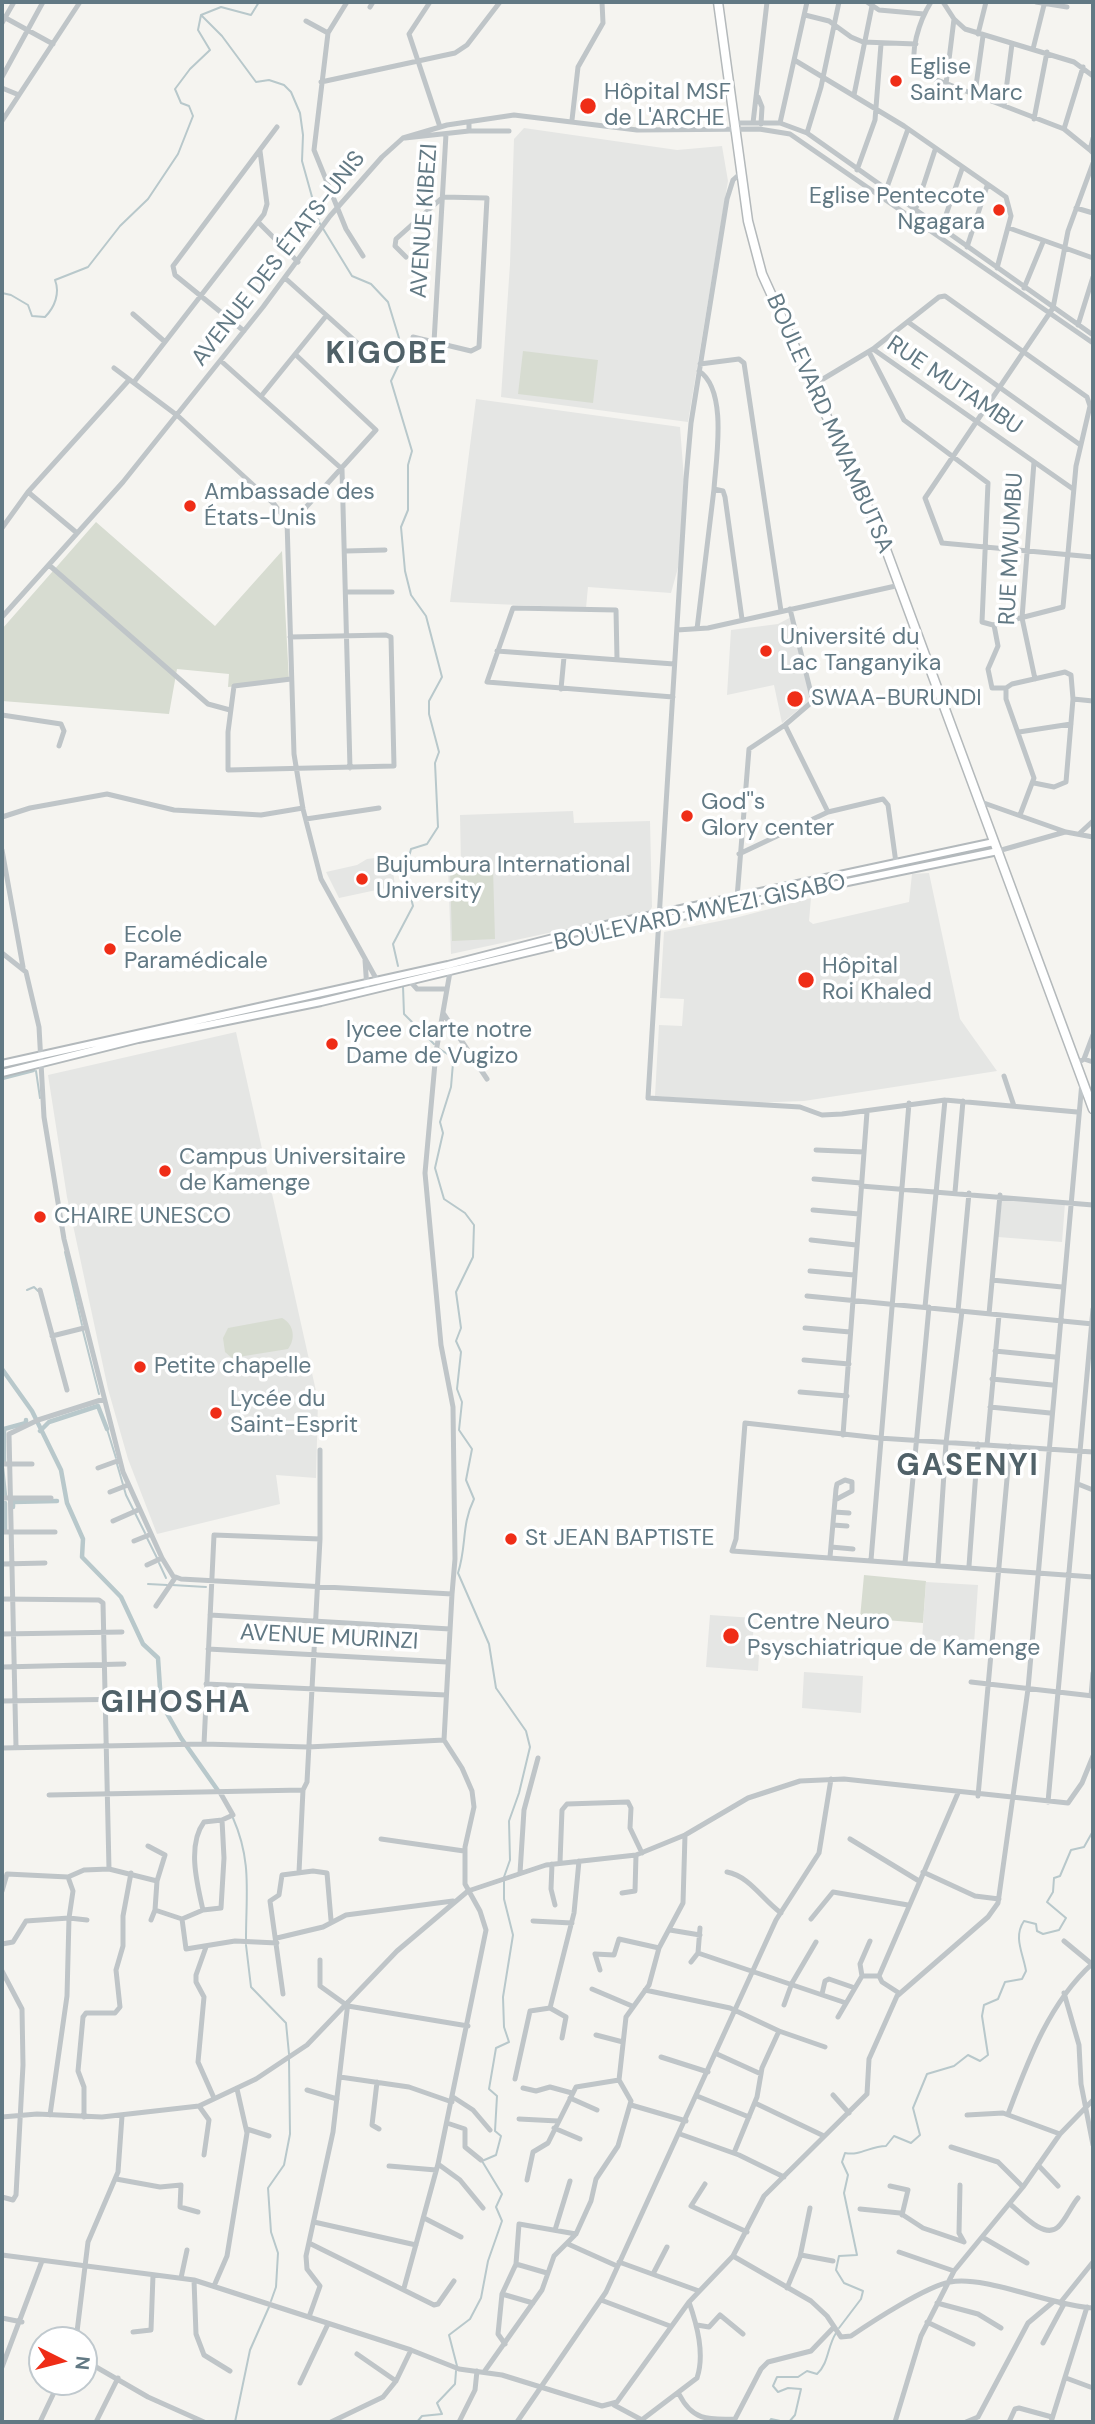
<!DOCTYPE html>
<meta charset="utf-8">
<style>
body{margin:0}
#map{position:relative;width:1095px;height:2424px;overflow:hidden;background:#f5f4f0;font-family:"DM Sans",sans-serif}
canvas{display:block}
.frame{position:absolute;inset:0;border:4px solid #627984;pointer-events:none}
.north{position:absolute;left:28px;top:2326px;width:70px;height:70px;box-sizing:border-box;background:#fff;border:2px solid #c0c9ce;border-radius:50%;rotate:96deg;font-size:19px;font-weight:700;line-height:28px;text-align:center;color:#627984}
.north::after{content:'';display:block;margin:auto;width:24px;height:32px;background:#ef2d17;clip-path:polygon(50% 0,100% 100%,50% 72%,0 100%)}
</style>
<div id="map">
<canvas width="1095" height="2424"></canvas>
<div class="frame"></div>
<div class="north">N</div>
</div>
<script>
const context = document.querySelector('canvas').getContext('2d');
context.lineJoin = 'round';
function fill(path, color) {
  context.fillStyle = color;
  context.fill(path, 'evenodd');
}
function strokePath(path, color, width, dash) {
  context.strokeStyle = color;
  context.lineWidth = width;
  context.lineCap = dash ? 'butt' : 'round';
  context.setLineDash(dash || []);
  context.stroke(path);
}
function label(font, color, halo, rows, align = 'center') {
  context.font = font + ' "DM Sans",sans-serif';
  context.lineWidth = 7;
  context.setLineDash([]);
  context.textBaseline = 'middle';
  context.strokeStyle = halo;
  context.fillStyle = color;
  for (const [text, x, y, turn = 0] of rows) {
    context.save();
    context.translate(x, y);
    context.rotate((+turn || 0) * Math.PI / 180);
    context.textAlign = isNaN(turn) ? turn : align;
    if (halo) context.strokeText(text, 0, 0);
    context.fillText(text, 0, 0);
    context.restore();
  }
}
fill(new Path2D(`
 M524 128 677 150 722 146 728 181 688 422 501 397 510 264 514 139Z
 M476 399 680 427 684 479 679 564 671 593 588 587 586 608 450 602Z
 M793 616 814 697 782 723 774 685 727 695 731 630 778 624Z
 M573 811 574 823 650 821 652 907 650 911 451 954 448 865 461 864 460 815Z
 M391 856 395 886 339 898 326 872 357 865 367 859Z
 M929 873 960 1019 997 1071 804 1101 749 1103 655 1096 659 1025 682 1026 684 999 660 998 664 932 735 918 811 898 809 921 813 924 909 902 912 874Z
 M236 1032 318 1400 316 1478 276 1475 280 1504 157 1534 128 1459 108 1389 67 1197 48 1075Z
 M1002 1198 1065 1203 1062 1242 998 1237Z
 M926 1582 978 1585 974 1644 922 1640Z
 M710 1615 754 1618 752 1654 759 1655 758 1671 706 1667Z
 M804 1672 863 1676 861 1713 802 1708Z`), '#e5e6e4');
fill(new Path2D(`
 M523 351 598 360 593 403 518 394Z
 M96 522 215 626 282 551 289 681 228 687 229 674 177 669 169 714 2 701V629Z
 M493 868 495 939 452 941 450 869Z
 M282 1318C294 1324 296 1339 288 1349L232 1358 225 1352 223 1338 228 1328Z
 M864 1575 926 1581 923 1623 860 1618Z`), '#d7dcd1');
strokePath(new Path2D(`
 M201 15 222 36 256 82 269 80 284 85 291 92 300 113 303 135 302 161 319 222 352 276 371 284 388 302 399 338 400 362 391 381 412 451 408 465V510L401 527 405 571 411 595 426 616 442 677 429 701V714L439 752 435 763 438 827 427 844 411 849 405 874 413 906 393 944 398 966
 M2 293 11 295 28 305 32 316 45 317C55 307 60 293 55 280L88 267 120 226 148 199 178 154 193 116 189 106 181 103 175 89 190 69 210 50 198 30 201 15 221 7 251 15 259 2
 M403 986 404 1014 434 1044
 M438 1048 449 1055 453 1063 451 1087 440 1122 443 1133 435 1168 444 1199 465 1213 474 1225 473 1257 456 1292 461 1328 456 1341 461 1352 457 1389 462 1402 459 1430 472 1449 466 1480 474 1499C461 1526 467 1545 458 1573L489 1644 496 1688 526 1731 530 1747 519 1793 509 1821 510 1860 504 1877V1899L513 1935 503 1997 504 2027 509 2042 496 2048 489 2089 497 2096 495 2131 501 2136 496 2155 482 2161 502 2194 496 2207 502 2221 488 2261 481 2298 470 2319 449 2335 457 2366
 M36 1071 40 1098
 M65 1252 82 1325
 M27 1290 34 1287 38 1291
 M83 1331 99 1394
 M107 1429 116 1458
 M117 1464 126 1495 145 1533
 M147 1538 157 1558
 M159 1563 166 1578
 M148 1584 167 1585
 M172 1585 206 1587
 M233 1818C252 1861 246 1893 246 1939
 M246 1945 251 1987 286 2023 289 2054
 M271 2301 276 2287 278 2253 271 2232 268 2188 284 2165 290 2134 289 2059
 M839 2328 861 2299 863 2291 844 2283 836 2270 839 2256 857 2255 844 2193 848 2175 842 2162 845 2153C861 2156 870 2146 886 2146L894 2136 911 2143 920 2135 913 2108 927 2074 954 2066 968 2055 980 2061 988 2055 982 2016 984 2005 998 1999 1005 1982 1022 1979 1026 1971C1023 1953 1013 1937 1024 1921L1036 1924 1037 1931 1043 1934 1059 1930 1066 1918 1047 1902 1053 1892 1054 1878 1060 1876 1071 1850 1084 1847 1093 1831
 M235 2422 250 2350 269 2307
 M417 2422 422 2416 442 2414 437 2403 455 2384 456 2371
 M769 2422 771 2419 785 2422
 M789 2422 795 2415 801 2389 788 2388 778 2392 773 2386 777 2377H798L807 2371 817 2374C829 2363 827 2347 836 2333`), '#b8c8cb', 2);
strokePath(new Path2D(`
 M2 1078 33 1070
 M2 1369 32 1411 61 1470 67 1503 83 1539 82 1557 121 1597 143 1644 158 1658 161 1703 181 1738 219 1792
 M40 1431 49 1422 98 1406 107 1429
 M4 1462V1429L26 1423V1420
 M2 1468 5 1496
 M2 1503H5V1531
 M13 1507V1502L57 1501`), '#b8c8cb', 4.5);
const major = new Path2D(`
 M2 1064 448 965 592 928 994 842
 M2 1073 138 1039 321 1002 658 921 998 851`);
const highway = new Path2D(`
 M718 2 748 221 762 274 881 536 1093 1109`);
strokePath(major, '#b3b9bc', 10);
strokePath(highway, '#b4b9bb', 11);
strokePath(new Path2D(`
 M347 2 328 33 314 150 346 229 363 256
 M430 2 409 34 440 127
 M867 2 879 10 924 14
 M931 2C921 18 906 56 919 73L1064 129
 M943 2 954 19 965 29 1074 62 1093 76
 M1036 2 1067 7
 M370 7 373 2
 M805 15 829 21 851 37 863 42 916 44
 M2 16 53 44
 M306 21 328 33
 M2 23 14 2
 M978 34 986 2
 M1033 49 1044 5
 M796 61 904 126 1006 197 1011 216 997 268
 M1083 67 1064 129 1090 150
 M2 77 43 2
 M321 82 455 53 467 45 500 2
 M946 84 954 19
 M2 88 19 95
 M975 93 983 36
 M854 95 872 6
 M758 97 762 107 761 124
 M1004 106 1012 44
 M1034 119 1047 52
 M572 120 578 67 603 23 602 2
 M2 121 80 2
 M734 123H780L807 133 1093 335
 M753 123 767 2
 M780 123 807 2
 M469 131H509
 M807 133 821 87 839 2
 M405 138 469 131V122
 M1093 138 1090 150 1093 153
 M1093 163 1068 231 1053 308 925 498 942 543 1093 557
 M857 170 875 120 881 44
 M742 172 733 180 727 199 691 423 686 479 648 1098 800 1107 822 1115 842 1114 945 1100 1077 1112
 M886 190 908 129
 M1076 208 1093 213
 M915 211 935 150
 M258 222 298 262
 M1009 228 1093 258
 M941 229 962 169
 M967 247 987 186
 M406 257 395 246 396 239 443 197 487 198 479 347 471 351 413 337
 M285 278 373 357
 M1024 288 1043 242
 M133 314 164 341
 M908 322 1079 444
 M1078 325 1093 277
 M244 331 175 275 173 266 277 127
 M434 342 446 134
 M869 352 904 420 988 483 982 622 993 625 1063 607 1076 466 1090 406 1087 397 945 296 939 297 873 349
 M221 361 342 469 350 768
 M700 364 739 359 744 363 781 611
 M114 368 178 416 274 504 287 521 294 754 303 809 321 879 378 982
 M699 371C728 390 716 459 714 489
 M134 382 264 214 267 204 260 151
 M813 385 873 349 1073 489
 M262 395 326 316
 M1034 462 1022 618 1035 679
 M28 492 77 533
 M288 527 376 430 296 355
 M2 528 28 492 129 380
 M346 551 385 550
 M49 565 208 704 230 710
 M347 592H392
 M2 617 123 482 263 307 330 216 382 157 403 138 447 125 514 115 637 130 759 129 790 134 1093 343
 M994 625 998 646 988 669 992 688H1006L1012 684 1065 672 1071 675 1073 699 1066 782 1054 787 1034 783
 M697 629 714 489 723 491 725 497 742 619
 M677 630 708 628 900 585
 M290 637 386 635 391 637 394 766 228 770V732L234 686 291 679
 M497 651 674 664
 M617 659 616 610 513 608 487 682 673 697
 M1006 688V699L1034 778 1020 815
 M561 689 564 657
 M1073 699 1093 701
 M2 715 61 724 64 731 59 746
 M785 725 828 812
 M1019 732 1071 724
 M981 802 1066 832 1093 837
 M2 817 30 808 107 794 174 810 261 815 303 808
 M306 819 379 808
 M1080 833 1093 821
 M2 850 23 967
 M998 851 1065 832
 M739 854 828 812 883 799 888 805 896 863
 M737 898 749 749 785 725 813 701 790 609
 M2 953 26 972 39 1027 44 1117 64 1239 123 1472 162 1558 173 1576 181 1579 452 1594 444 1740 462 1768 472 1791 474 1807 465 1847V1884L480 1911 486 1930 438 2164 404 2288
 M365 960 367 989
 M448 965 450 972 436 1052 425 1173 441 1345 453 1407 455 1559 452 1594
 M409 980 417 989H447
 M443 1013 487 1079
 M1084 1059 1093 1035
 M1077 1063 1084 1059 1093 1062
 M1004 1076 1014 1106
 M816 1150 864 1152
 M814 1179 861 1183
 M861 1186 1093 1205
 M955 1192 963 1101
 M813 1210 859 1214
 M811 1240 856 1245
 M810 1271 854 1275
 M992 1280 1062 1287
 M40 1290 67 1390
 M807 1296 1093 1324
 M925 1307 945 1100
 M958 1311 969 1193
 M989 1314 1000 1195
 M805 1328 850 1332
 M52 1336 84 1328
 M995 1351 1055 1357
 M804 1360 849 1364
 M992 1379 1052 1385
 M800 1392 847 1396
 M990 1407 1050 1413
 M843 1435 867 1112
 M987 1445 999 1315
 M1093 1452 879 1438 745 1423 736 1539 732 1551 1093 1577
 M2 1464H32
 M98 1468 120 1460
 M1078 1484 1093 1490
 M110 1492 128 1485
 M2 1498H51
 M834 1512 849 1513
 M113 1521 138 1510
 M833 1525 847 1526
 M2 1532H55
 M134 1541 149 1535
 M831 1547 853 1549
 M830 1557 836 1489 837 1484 845 1480 852 1482V1491L835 1500
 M871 1560 909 1103
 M905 1563 929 1307
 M2 1564 45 1563
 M938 1564 946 1443 962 1311
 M147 1565 162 1558
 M969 1566 978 1444
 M2 1599 99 1600 103 1603 109 1869
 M156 1606 175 1578
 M210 1615 450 1629
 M2 1634 122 1632
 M208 1649 447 1662
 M2 1667 124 1664
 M971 1682 1093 1696
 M206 1684 446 1695
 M1091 1696 1093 1673
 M2 1701 134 1699
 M204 1744 214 1535 320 1539
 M16 1747 9 1434 38 1420 104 1399
 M2 1748 204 1744 308 1747 444 1740
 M49 1795 303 1790 307 1782 320 1539V1450
 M978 1796 1010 1446
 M1048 1802 1093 1309
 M381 1839 464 1851
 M850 1839 919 1881
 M148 1846 165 1855 157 1881 155 1910
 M560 1862 562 1810 567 1804 628 1802 631 1808 630 1828 642 1853
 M552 1864 551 1889 555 1905
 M299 1872 303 1790
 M727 1872C749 1876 762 1899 781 1913
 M923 1872 975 1896 999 1899
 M520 1873 524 1810 538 1758
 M68 1877 73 1891 69 1918 87 1920
 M2 1891 7 1874 68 1877 84 1870 109 1869 157 1881
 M622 1893 635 1891 636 1855
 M203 1910C197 1884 187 1845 204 1822L222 1820 233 1815 221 1794
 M182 1919 186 1949 235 1941 277 1943
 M811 1919 833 1892 908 1905
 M151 1920 155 1910 182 1919 203 1910 221 1908 224 1858 222 1820
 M533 1921 572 1923
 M670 1930 700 1935
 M277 1938 323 1927 346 1915 453 1901
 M1064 1941 1093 1965
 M2 1944 13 1942 26 1921 69 1918 67 1996 50 2115
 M206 1947 196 1975V1982L204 1997 198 2062 214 2098
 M698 1953 846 2003
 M320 1960V1986L345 2004
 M691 1962 698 1953 700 1928
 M600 1970 595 1954 614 1955 619 1939 659 1948
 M2 1971 22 2009 23 2065 16 2195 13 2200 2 2197
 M862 1976 860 1964 870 1941
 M592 1989 632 2006
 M645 1990 730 2008 779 2031 762 2068 757 2097 734 2153
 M899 1993 882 1982 879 1976 958 1793
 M1064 1993 1079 2045 1081 2084 1093 2145
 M283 1994 270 1901 279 1895 282 1875 313 1871 327 1873 331 1920
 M822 1994 825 1981 829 1979 855 1988
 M784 2005 792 1983 816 1942
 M348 2006 468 2026
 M838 2017 862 1976H879
 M779 2031 825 2047
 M596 2035 623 2042
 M562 2038 566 2017 550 2008 574 1913 579 1861
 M717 2054 761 2074
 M661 2057 708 2072
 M340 2077 409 2087 452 2102
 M515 2079 530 2011 550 2008
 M377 2082 372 2125 379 2129
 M523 2088 536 2091 550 2087 572 2093
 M307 2090 337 2099
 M833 2095 849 2113
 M697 2096 749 2117
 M453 2097 473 2110 490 2130
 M570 2098 597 2110
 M755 2103 824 2136
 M631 2105 686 2121
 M199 2106 209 2120 204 2155
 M1008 2114C1028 2061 1049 2003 1092 1964
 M967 2115 1003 2113 1060 2134
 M2 2117 37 2114 102 2117 199 2106 256 2079 307 2045 397 1951 468 1891 546 1865 636 1855 685 1835 748 1798 800 1781 844 1779 1068 1803 1082 1783 1093 1756
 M84 2117V2087L78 2071 83 2017 86 2013H115L120 2007 116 1970 123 1946V1916L131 1873
 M519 2119 558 2121
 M447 2123 465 2129V2147L481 2160
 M554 2128 580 2139
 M247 2129 269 2136
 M680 2134 739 2155 784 2177
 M951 2147 998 2162 1023 2187
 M438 2164 460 2180 483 2208
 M1038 2165 1058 2186
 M389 2166 436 2170
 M116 2179 160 2187 181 2185 180 2207 198 2212
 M527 2180 533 2152 548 2143 576 2087 619 2080
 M705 2184 691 2206 747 2232
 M960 2185 959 2233 964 2242
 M890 2186 908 2190 902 2215
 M1010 2204C1020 2212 1044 2240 1058 2227 1066 2220 1071 2206 1078 2198
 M860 2209 900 2213 923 2228 964 2242
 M424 2218 461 2237
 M314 2222 416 2245
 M555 2230 570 2181
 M982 2237 1027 2263
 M309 2243 434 2305 438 2304 454 2281
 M568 2244 617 2266
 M899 2252 954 2271
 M2 2255 194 2280 411 2350 459 2369 502 2375 602 2406 617 2402 689 2302 733 2256 764 2196 867 2094 869 2059 897 1996 988 1917 998 1903 1028 1689 1082 1082
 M801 2255 833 2261
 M733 2256 811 2301 827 2316 841 2337 851 2336C873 2321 927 2286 950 2282 985 2275 1052 2306 1093 2308
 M619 2262 699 2291
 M547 2273 516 2264 519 2224 576 2234
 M653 2274 667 2247
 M181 2278 187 2250
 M194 2280 196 2334 204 2355 230 2371
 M214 2286 227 2256 247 2133 237 2089
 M787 2288 800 2257 810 2208
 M502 2294 516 2264
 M601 2300 670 2326
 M937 2303 978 2314 1001 2328
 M1060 2303 1093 2262
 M309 2317 320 2286 307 2269 306 2256 333 2132 348 2002
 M2 2318 22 2322
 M927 2322 973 2344
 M697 2325 709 2327 720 2315 743 2334
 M133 2332 151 2330 153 2275
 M76 2340 88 2242 118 2172 122 2116
 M1043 2343 1064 2304
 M505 2344 498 2334 502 2294 533 2303
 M357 2354 396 2381
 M84 2360 148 2397 204 2422
 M2 2367 42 2261
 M484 2372 542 2290 554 2256 576 2234 591 2201 596 2179 618 2146 631 2101 619 2080 626 2017 649 1985 659 1948 683 1903 685 1835
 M1066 2378 1093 2388
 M300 2383 328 2324
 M679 2394C692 2420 707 2420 735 2419L761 2369 768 2362 811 2351 834 2327
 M614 2405 642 2420
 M40 2422 59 2382
 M96 2422 118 2378
 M331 2422 383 2397 396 2381 411 2350
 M459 2422 475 2390 477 2371
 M517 2422 606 2292 776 1920 819 1853 831 1779
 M639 2422 697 2378C705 2354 697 2325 689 2302
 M895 2422 921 2336 954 2271 1023 2187 1060 2134 1093 2100
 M966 2422 978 2417 1028 2323 1053 2302
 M1009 2422 1015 2409 1019 2408 1052 2417
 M1051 2422 1087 2307`), '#bfc5c8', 5);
strokePath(major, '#fff', 6);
strokePath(highway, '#fff', 8);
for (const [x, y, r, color] of [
 [896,81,7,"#ef2d17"],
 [588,106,9,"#ef2d17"],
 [999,210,7,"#ef2d17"],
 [190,506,7,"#ef2d17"],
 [766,651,7,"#ef2d17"],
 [795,699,9,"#ef2d17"],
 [687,816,7,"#ef2d17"],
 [362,879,7,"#ef2d17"],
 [110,949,7,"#ef2d17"],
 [806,980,9,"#ef2d17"],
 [332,1044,7,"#ef2d17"],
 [165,1171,7,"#ef2d17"],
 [40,1217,7,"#ef2d17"],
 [140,1367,7,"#ef2d17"],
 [216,1413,7,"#ef2d17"],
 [511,1539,7,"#ef2d17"],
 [731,1636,9,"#ef2d17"]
]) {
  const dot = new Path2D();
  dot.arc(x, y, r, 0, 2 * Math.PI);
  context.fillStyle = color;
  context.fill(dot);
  strokePath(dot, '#fff', 2.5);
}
label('23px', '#627984', '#fff', [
 ["Eglise",910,68],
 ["Saint Marc",910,94],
 ["Hôpital MSF",604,93],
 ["de L'ARCHE",604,119],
 ["Eglise Pentecote",985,197,"right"],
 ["Ngagara",985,223,"right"],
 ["Ambassade des",204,493],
 ["États-Unis",204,519],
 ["Université du",780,638],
 ["Lac Tanganyika",780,664],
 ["SWAA-BURUNDI",811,699],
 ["God''s",701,803],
 ["Glory center",701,829],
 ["Bujumbura International",376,866],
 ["University",376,892],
 ["Ecole",124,936],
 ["Paramédicale",124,962],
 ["Hôpital",822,967],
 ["Roi Khaled",822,993],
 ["lycee clarte notre",346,1031],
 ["Dame de Vugizo",346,1057],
 ["Campus Universitaire",179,1158],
 ["de Kamenge",179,1184],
 ["CHAIRE UNESCO",54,1217],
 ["Petite chapelle",154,1367],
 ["Lycée du",230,1400],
 ["Saint-Esprit",230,1426],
 ["St JEAN BAPTISTE",525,1539],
 ["Centre Neuro",747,1623],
 ["Psyschiatrique de Kamenge",747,1649]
], 'left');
label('23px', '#627984', '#fff', [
 ["AVENUE KIBEZI",425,221,-86],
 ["AVENUE DES ÉTATS-UNIS",279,259,-52],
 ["RUE MUTAMBU",954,386,34],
 ["BOULEVARD MWAMBUTSA",829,424,66],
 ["RUE MWUMBU",1012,549,-87],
 ["BOULEVARD MWEZI GISABO",700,913,-12],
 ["AVENUE MURINZI",329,1638,3]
]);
context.letterSpacing = '2px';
label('bold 30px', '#506168', '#fff', [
 ["KIGOBE",387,355],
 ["GASENYI",968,1467],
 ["GIHOSHA",176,1704]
]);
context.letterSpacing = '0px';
</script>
